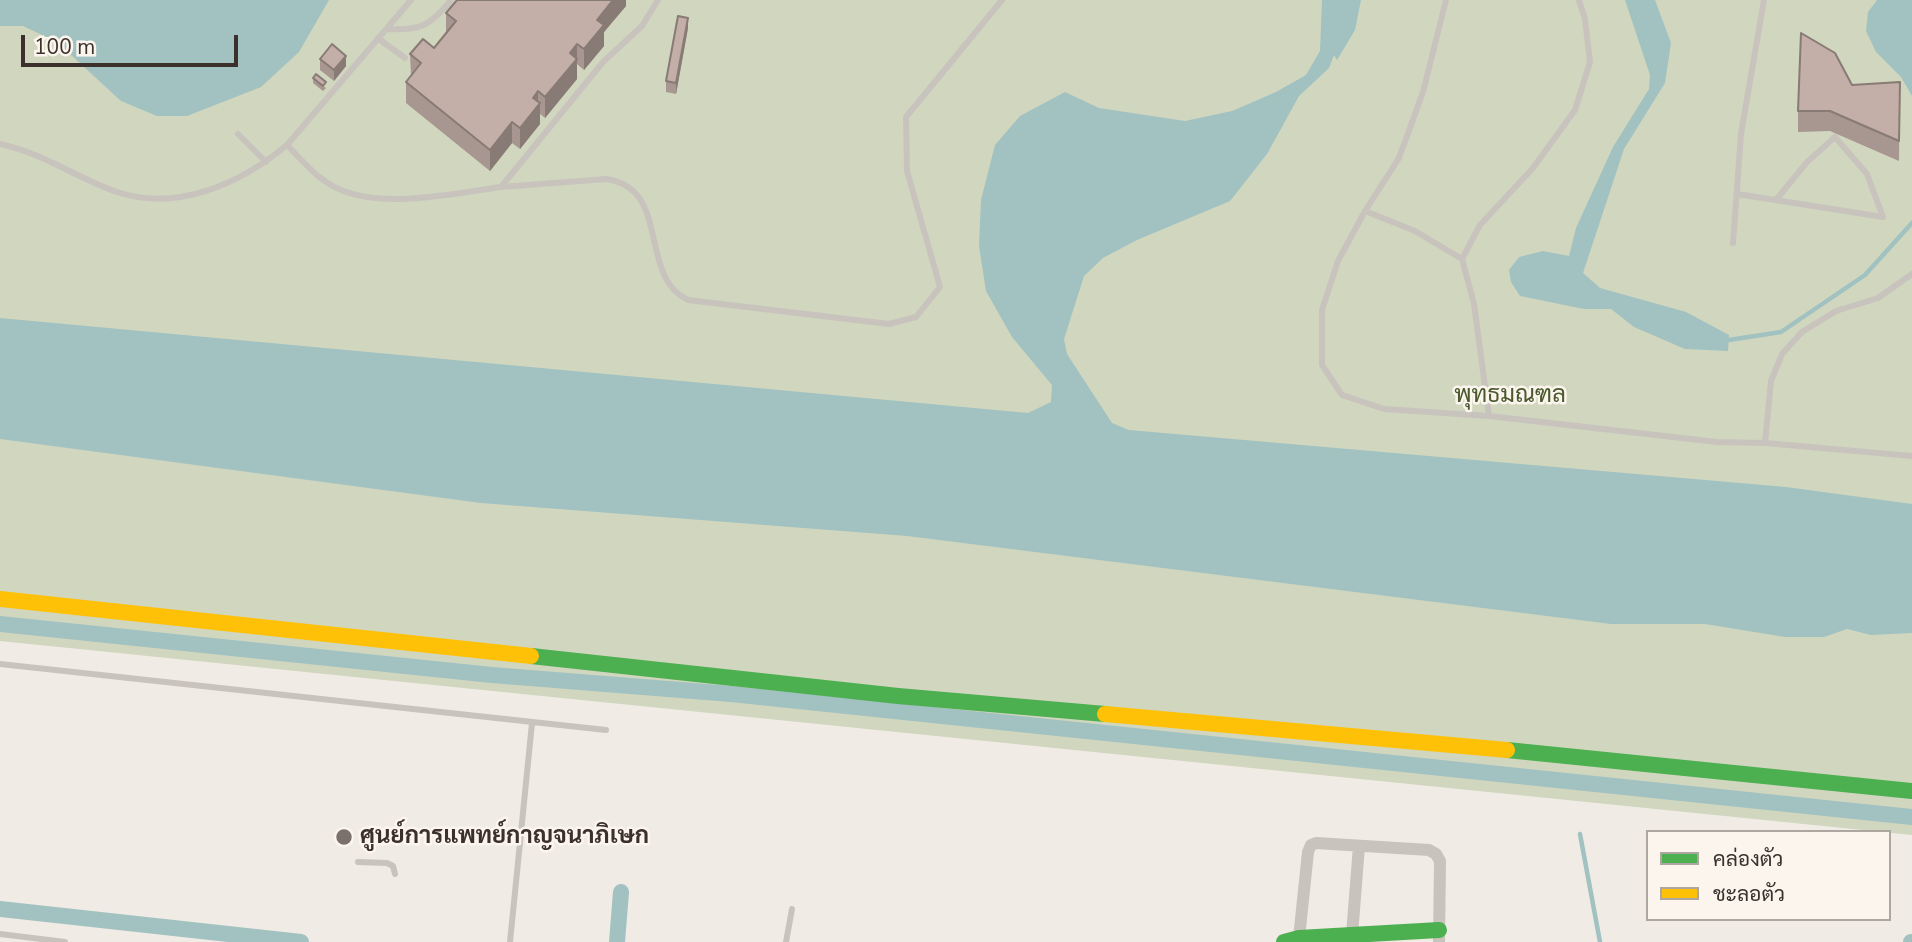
<!DOCTYPE html>
<meta charset="utf-8">
<style>
body{margin:0}
#map{position:relative;width:1912px;height:942px;overflow:hidden;background:#f0ebe5;font-family:"Nunito Sans",Sarabun,sans-serif}
canvas{display:block}
.legend{position:absolute;left:1646px;top:830px;width:245px;height:91px;box-sizing:border-box;background:#fbf5ee;border:2px solid #aea6a0;margin:0;padding:9px 12px;list-style:none;font-size:21px;color:#3b302b}
.legend li{display:flex;align-items:center;gap:14px;height:35px}
.legend b{width:35px;border:2px solid #aea6a0}
.scale{position:absolute;left:21px;top:35px;width:217px;height:32px;box-sizing:border-box;border:4px solid #3b302b;border-top:0;padding-left:9px;font-size:21px;line-height:24px;white-space:nowrap;color:#3b302b;-webkit-text-stroke:5px #fbf5ee;paint-order:stroke}
</style>
<div id="map">
<canvas width="1912" height="942"></canvas>
<ul class="legend">
<li><b style="height:9px;background:#4caf50"></b>คล่องตัว</li>
<li><b style="height:9px;background:#ffc107"></b>ชะลอตัว</li>
</ul>
<div class="scale">100 m</div>
</div>
<script>
const context = document.querySelector('canvas').getContext('2d');
context.lineJoin = 'round';
function fill(path, color) {
  context.fillStyle = color;
  context.fill(path, 'evenodd');
}
function strokePath(path, color, width, dash) {
  context.strokeStyle = color;
  context.lineWidth = width;
  context.lineCap = dash ? 'butt' : 'round';
  context.setLineDash(dash || []);
  context.stroke(path);
}
function label(font, color, halo, rows, align = 'center') {
  context.font = font + ' "Nunito Sans",Sarabun,sans-serif';
  context.lineWidth = 5;
  context.setLineDash([]);
  context.textBaseline = 'middle';
  context.strokeStyle = halo;
  context.fillStyle = color;
  for (const [text, x, y, turn = 0] of rows) {
    context.save();
    context.translate(x, y);
    context.rotate((+turn || 0) * Math.PI / 180);
    context.textAlign = isNaN(turn) ? turn : align;
    if (halo) context.strokeText(text, 0, 0);
    context.fillText(text, 0, 0);
    context.restore();
  }
}
fill(new Path2D(`
 M0 0H1912V835L0 641Z`), '#d1d6bf');
fill(new Path2D(`
 M0 0H329L299 52 261 87 187 116H157L121 101 57 42 23 26H0Z
 M1322 0H1361L1355 30 1337 60 1334 55 1329 68 1299 96 1267 154 1230 201 1137 240 1103 258 1084 276 1064 339 1067 354 1112 423 1129 430 1786 487 1912 504V633L1871 635 1847 629 1824 637H1785L1705 624H1611L907 536 481 503 0 439V318L1028 413 1051 402 1052 385 1012 337 986 291 979 246 981 200 995 145 1020 116 1065 92 1099 108 1185 121 1232 111 1276 92 1306 75 1320 51Z
 M1625 0H1655L1671 43 1665 83 1624 149 1583 273 1600 288 1686 312 1729 335 1728 351 1685 349 1634 327 1611 309H1584L1520 296 1511 282 1509 270 1519 257 1543 251 1569 256 1576 228 1613 147 1649 89 1650 75Z
 M1877 0H1912V96L1901 77 1876 52 1866 31 1868 12Z`), '#a1c2c1');
strokePath(new Path2D(`
 M1729 340 1781 332 1865 275 1912 223
 M1580 834 1600 942`), '#a1c2c1', 4.5);
strokePath(new Path2D(`
 M0 624 492 675 731 694 1912 817
 M0 909 301 942
 M617 942 621 892
 M1911 942H1912`), '#a1c2c1', 16);
strokePath(new Path2D(`
 M1446 0 1423 92 1399 158 1365 211 1338 261 1322 310V365L1342 395 1384 409 1489 416 1717 442 1765 443 1912 456
 M387 29C420 31 430 26 451 0
 M379 39 405 58
 M238 134 266 162
 M0 144C45 154 73 176 114 191 176 213 240 184 287 145L411 0
 M287 145C298 156 309 170 322 179 366 214 448 194 501 187L603 62 642 26 658 0
 M501 187 606 179C672 188 637 276 688 300L889 324 916 317 940 287 907 171 906 117 1002 0
 M1737 194 1883 217 1867 174 1835 137 1807 162 1776 200
 M1365 211 1415 231 1462 259
 M1733 243 1741 134 1764 0
 M1489 416 1474 304 1462 259 1480 225 1533 168 1575 110 1590 62 1585 19 1579 0
 M1765 443 1771 381 1782 354 1802 332 1836 311 1878 298 1912 274
 M0 664 606 730
 M358 862 387 863 393 866 395 874
 M0 934 65 942
 M510 942 532 723
 M786 942 792 909`), '#c9c3be', 6);
strokePath(new Path2D(`
 M1352 935 1359 846
 M1299 938 1308 852 1311 845 1316 843 1429 850 1436 854 1440 861 1439 942`), '#c9c3be', 12);
strokePath(new Path2D(`
 M531 656 898 696 1105 714
 M1507 750 1912 791
 M1284 942 1299 938 1439 930`), '#4caf50', 16);
strokePath(new Path2D(`
 M0 599 531 656
 M1105 714 1507 750`), '#ffc107', 16);
fill(new Path2D(`
 M626 0V6L604 32V46L584 70 577 64V79L545 118 540 114V124L520 149 512 143 490 171 406 103V82L411 75 410 54 434 48 446 33V13Z
 M688 28 676 94 666 92V81Z
 M320 59 346 66 334 81 320 70Z
 M313 78 326 88 323 91 313 83Z
 M1900 82 1899 161 1830 131 1798 132V111L1852 85Z`), '#a89690');
fill(new Path2D(`
 M613 0H626V6L604 32V46L584 70V49L597 20Z
 M688 18V28L676 94V83Z
 M577 44V79L545 118V97L570 53Z
 M346 56V66L334 81V70Z
 M538 91V105L540 103V124L520 149V128L533 98Z
 M512 122V143L490 171V150Z`), '#887a75');
const building = new Path2D(`
 M457 0H613L597 20 604 25 584 49 577 44 570 53 577 59 545 97 538 91 533 98 540 103 520 128 512 122 490 150 406 82 421 63 410 54 423 39 434 48 456 21 446 13Z
 M678 16 688 18 676 83 666 81Z
 M1801 33 1835 53 1852 85 1900 82 1899 141 1830 111H1798Z
 M332 44 346 56 334 70 320 59Z
 M316 74 326 82 323 86 313 78Z`);
fill(building, '#c3afa7');
strokePath(building, '#887a75', 2);
for (const [x, y, r, color] of [
 [344,837,9,"#7a716c"]
]) {
  const dot = new Path2D();
  dot.arc(x, y, r, 0, 2 * Math.PI);
  context.fillStyle = color;
  context.fill(dot);
  strokePath(dot, '#fbf5ee', 2.5);
}
label('24px', '#4a5a2e', '#fbf5ee', [
 ["พุทธมณฑล",1510,396]
]);
label('bold 24px', '#3b302b', '#fbf5ee', [
 ["ศูนย์การแพทย์กาญจนาภิเษก",360,837]
], 'left');
</script>
